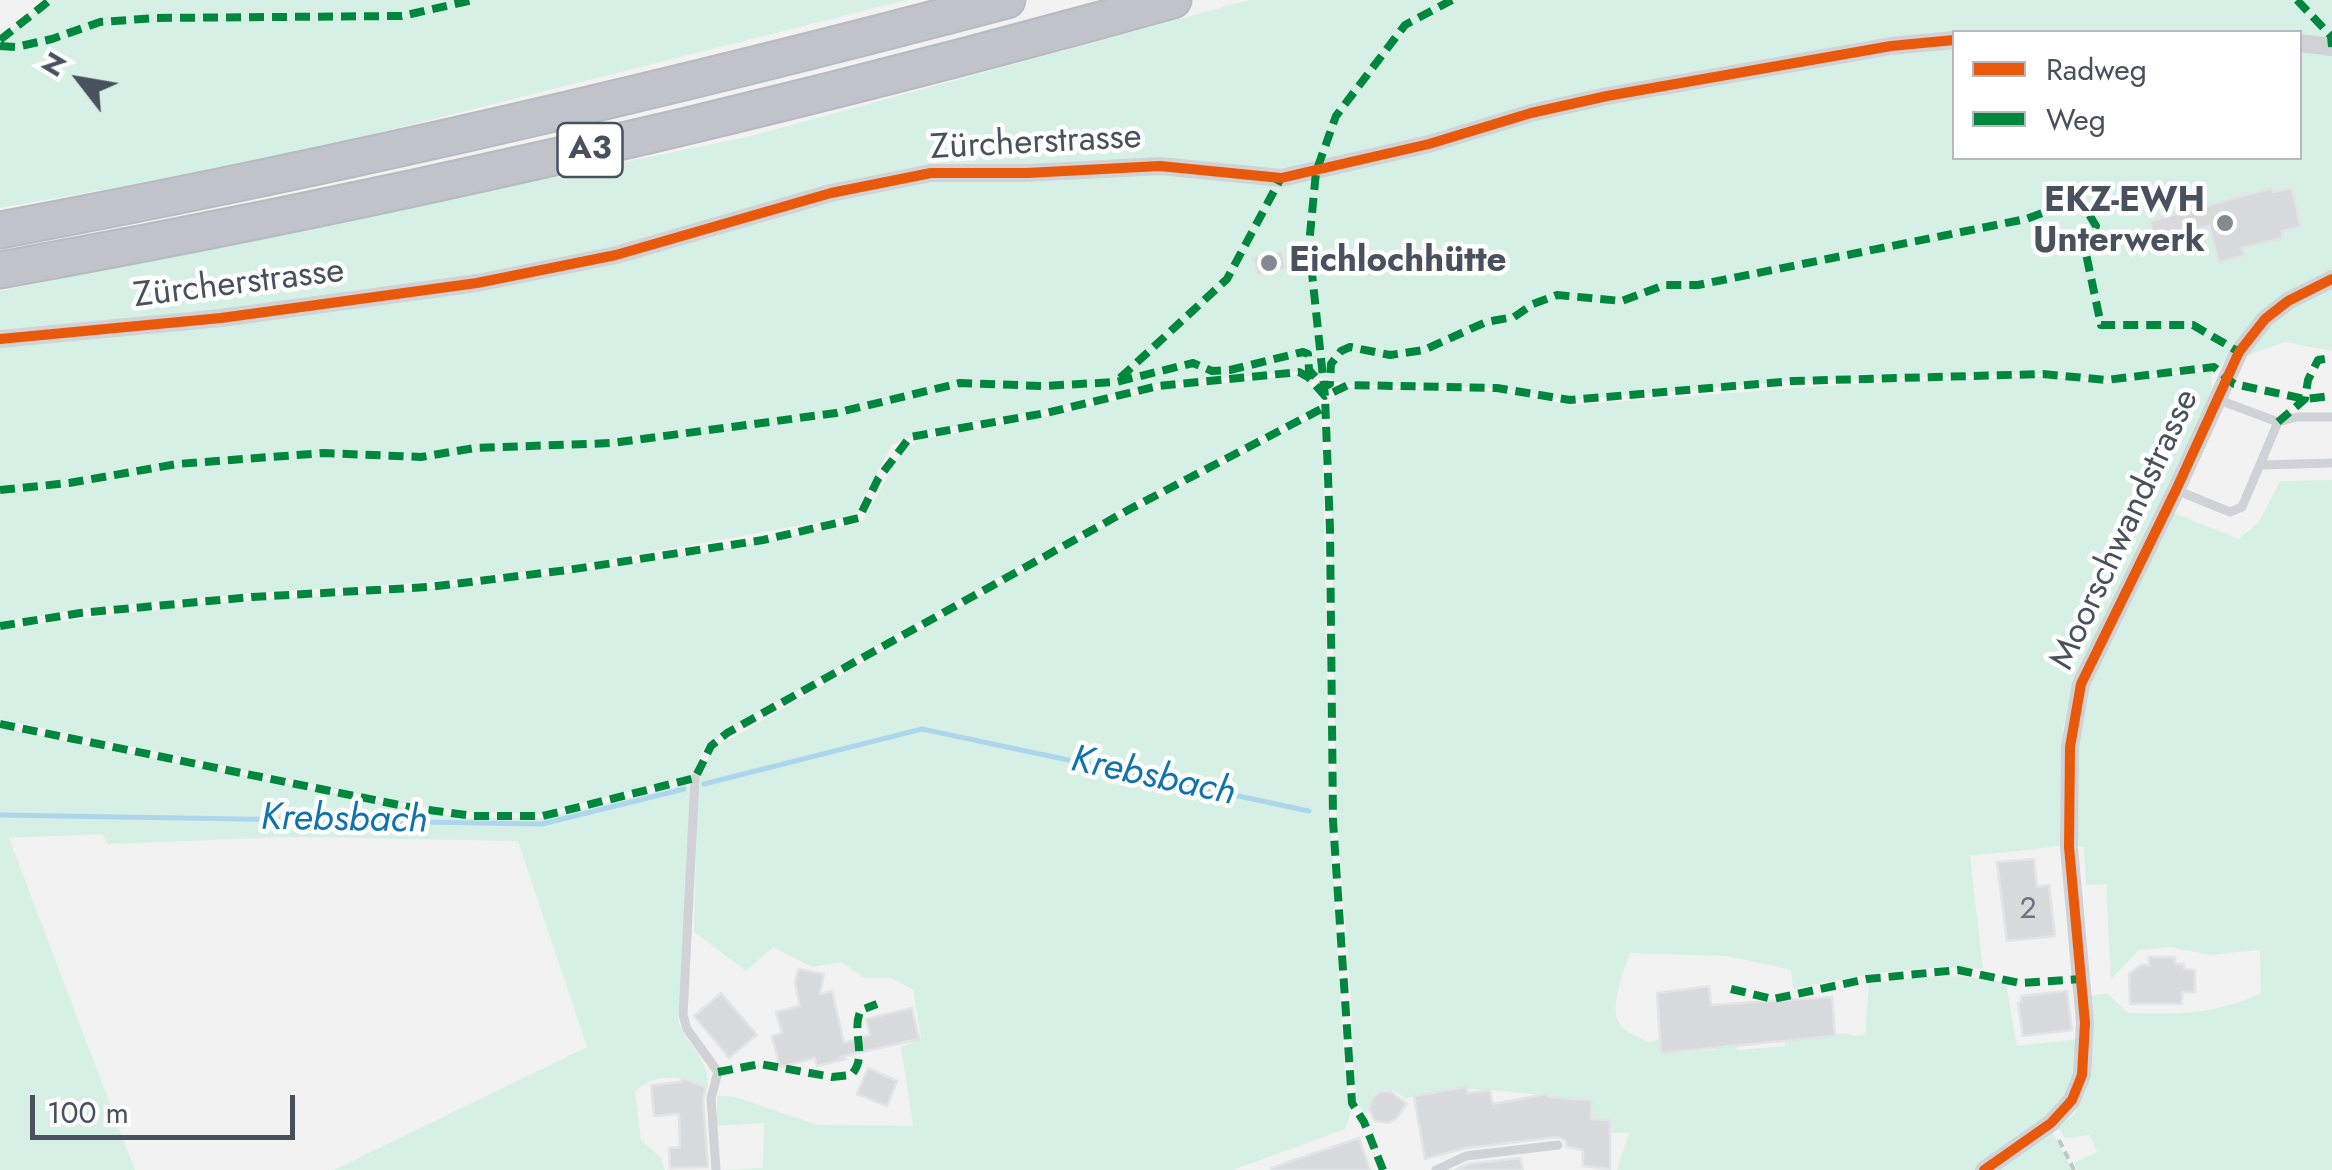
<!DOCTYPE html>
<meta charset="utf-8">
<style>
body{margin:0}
#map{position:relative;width:2332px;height:1170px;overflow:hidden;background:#f2f2f2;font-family:Jost,sans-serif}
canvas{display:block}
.legend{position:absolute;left:1952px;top:30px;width:350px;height:130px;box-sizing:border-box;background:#fff;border:2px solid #b6b9bf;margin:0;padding:12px 18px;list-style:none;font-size:30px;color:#49515f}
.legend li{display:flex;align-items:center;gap:20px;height:50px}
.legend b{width:50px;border:2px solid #b6b9bf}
.north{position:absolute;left:30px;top:30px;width:100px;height:100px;-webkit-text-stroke:8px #fff;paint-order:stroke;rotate:301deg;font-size:28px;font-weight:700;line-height:40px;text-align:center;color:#49515f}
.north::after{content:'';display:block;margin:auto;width:35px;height:45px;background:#49515f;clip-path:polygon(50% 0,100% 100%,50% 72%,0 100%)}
.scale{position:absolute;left:30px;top:1095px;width:265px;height:45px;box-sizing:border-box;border:5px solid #49515f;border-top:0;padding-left:12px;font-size:30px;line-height:35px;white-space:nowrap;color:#49515f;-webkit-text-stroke:8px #fff;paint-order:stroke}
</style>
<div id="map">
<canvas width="2332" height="1170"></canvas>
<ul class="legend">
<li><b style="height:12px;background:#e8590c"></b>Radweg</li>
<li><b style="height:12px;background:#00873e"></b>Weg</li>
</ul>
<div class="north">N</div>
<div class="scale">100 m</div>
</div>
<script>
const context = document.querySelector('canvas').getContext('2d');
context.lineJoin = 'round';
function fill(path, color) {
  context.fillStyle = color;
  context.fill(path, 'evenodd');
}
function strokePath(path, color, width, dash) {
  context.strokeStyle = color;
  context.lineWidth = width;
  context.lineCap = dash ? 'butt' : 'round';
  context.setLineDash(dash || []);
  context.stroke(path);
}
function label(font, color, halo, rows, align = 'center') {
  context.font = font + ' Jost,sans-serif';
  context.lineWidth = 9;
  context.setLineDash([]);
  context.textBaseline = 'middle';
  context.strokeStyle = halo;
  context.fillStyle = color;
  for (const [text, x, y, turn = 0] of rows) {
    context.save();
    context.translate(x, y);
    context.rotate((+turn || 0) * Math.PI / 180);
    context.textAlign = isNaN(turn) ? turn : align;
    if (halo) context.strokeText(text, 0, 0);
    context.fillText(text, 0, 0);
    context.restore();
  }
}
fill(new Path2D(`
 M50 0H907L267 161 0 208V40Z
 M1249 0H2332V351L2285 342 2214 367 2106 380 2043 374 1793 381 1570 400 1497 388 1348 385 1300 371 1158 384 1046 410 918 433 892 445 854 516 567 567 429 582 252 593 80 609 0 622V291L751 136ZM1954 32H2300V158H1954Z
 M2211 371 2212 394 2072 686 2063 729 2061 846 1970 856 1983 969C1919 963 1856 976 1793 989L1791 970 1727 956 1630 953C1624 970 1608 1009 1620 1025 1627 1033 1639 1037 1648 1042L1660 1039 1662 1053 1714 1050V1046L1736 1044 1738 1050 1785 1046V1040L1846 1033 1853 1036 1865 1035 1869 984C1916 976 1959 972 2006 983L2017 1046 2078 1039 2080 1059 2067 1096 2040 1123 1976 1170H1617L1629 1133H1610V1120L1591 1119V1100C1528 1096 1466 1079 1405 1099 1394 1089 1385 1087 1372 1095L1367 1113H1363L1356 1097 1353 1064 1351 998 1336 814 1330 403 1348 387 1495 391 1572 405 1849 384 2044 376 2105 383Z
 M1298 375C1309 381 1315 390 1320 402L1316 408 1127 506 743 721 704 747 693 773 687 777 539 814 456 811 402 803 0 719V629L203 604 429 589 568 573 709 552 862 523 901 452 919 440 1047 416 1159 390Z
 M1322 412 1330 816 1344 1060 1350 1116 1345 1129 1233 1170H718L763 1168 764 1123 717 1126V1096H732L818 1125 913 1126 901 1047 921 1038 913 990 892 978H864L842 962 812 967 773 947 746 971 694 932 698 782 711 750 1066 546Z
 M2332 480V1170H2077L2074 1163 2097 1152 2090 1135 2065 1138 2058 1128 2074 1114 2086 1092 2088 996 2107 993 2128 1013C2174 1015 2219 1014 2261 993L2260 950 2210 955 2170 947 2139 950 2111 979 2106 884 2086 885 2084 847 2077 846V744L2089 686 2174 513 2239 539 2259 522 2280 481Z
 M0 728 462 818H542L689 784 692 790 678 1018C684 1049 707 1048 708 1087 682 1077 658 1071 635 1091L641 1140 661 1158 665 1170H334L587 1047 518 841 289 837 108 844 102 834 9 838 135 1170H0Z
 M2051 1129 2072 1170H1993Z`), '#d7f0e5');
strokePath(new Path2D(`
 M704 784 922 729 1309 811
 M0 815 542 824 684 789`), '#add6ed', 5);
const building = new Path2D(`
 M2272 188 2273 192 2292 188 2301 227 2282 231 2283 238 2242 248 2245 255 2219 263 2209 226 2154 240 2150 221Z
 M1282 251 1286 269 1257 275 1253 257Z
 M2034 859 2037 887 2049 885 2055 936 2007 941 1997 862Z
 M2149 957H2175V964H2184V969L2195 970V992H2182V1004H2130L2129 974 2140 965H2149Z
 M798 969 824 974 820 994 832 991 844 1043 870 1035 866 1019 912 1008 919 1039 840 1057 846 1059 817 1066 815 1058 780 1067 772 1036 782 1033 776 1012 800 1006 795 983Z
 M1709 986 1711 1005 1832 997 1835 1036 1661 1053 1657 993Z
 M2067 991 2072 1030 2023 1036 2018 1003 2021 1002V996Z
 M721 993 757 1035 729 1058 694 1016Z
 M868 1068 897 1081 887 1106 857 1094Z
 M682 1078 706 1087 703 1099 708 1167 670 1168 669 1148 680 1147 679 1114 654 1116 651 1085 681 1082Z
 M1466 1087 1468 1093 1490 1090 1493 1104 1547 1094 1548 1097 1592 1100 1591 1119 1610 1120V1169L1583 1166V1150L1566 1147V1141L1558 1137 1465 1148 1425 1159 1414 1096Z
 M1380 1092H1391L1407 1104 1396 1119 1388 1123 1375 1121 1369 1109 1373 1097Z
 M1359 1138 1370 1170H1272L1271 1168Z
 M1520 1158 1523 1170H1455L1468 1164Z`);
fill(building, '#d9dadc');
strokePath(building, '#e3e4e5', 2.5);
const motorway = new Path2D(`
 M0 230C339 167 674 88 1007 0
 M0 270C395 199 786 108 1173 0`);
strokePath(motorway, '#b7bac1', 39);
strokePath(new Path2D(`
 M2059 1140 2074 1170`), '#bcc8c6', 4, [8, 5]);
strokePath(new Path2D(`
 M2278 422 2297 417H2332
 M2261 465 2332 463
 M2176 490 2230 512 2242 507 2278 422 2219 400
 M695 778 683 1015 687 1029 718 1072 711 1098 716 1170
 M1436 1170 1466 1156 1558 1145`), '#d0d2d5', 9);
strokePath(new Path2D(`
 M2300 43 2332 47
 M0 339 221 318 477 283 616 255 831 193 931 173H1027L1160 166 1281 178 1429 144 1531 113 1607 96 1891 46 1954 40
 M1984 1170 2051 1123 2072 1100 2082 1075 2085 1023 2069 847 2070 747 2081 684 2176 490 2239 352 2265 319 2288 301 2332 279`), '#d0d2d5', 18);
strokePath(motorway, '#c0c3c9', 35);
strokePath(new Path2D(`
 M2297 0 2331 36 2332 47
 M0 40 50 0
 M0 46 16 47 52 39 100 22 156 18 402 16 473 0
 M1120 378 1227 279 1281 178
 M2278 422 2305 399 2308 380 2318 360 2332 358
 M0 490 69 483 177 464 324 453 421 457 475 448 612 443 836 413 960 383 1043 386 1116 382 1193 363 1212 371 1230 370 1303 352 1308 354 1309 370 1324 387 1330 384 1331 364 1341 351 1350 347 1390 355 1424 350 1486 322 1514 317 1533 304 1557 295 1622 301 1665 285H1698L2026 219 2056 208 2084 206 2096 226 2085 249 2101 325H2193L2239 352
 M0 626 80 613 252 597 429 587 568 570 763 540 859 518 878 479 910 437 1046 413 1158 386 1299 372 1308 377 1325 396 1348 385 1497 388 1570 400 1793 381 2043 374 2106 380 2214 367 2234 384 2305 399 2332 396
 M0 724 414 808 474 816H543L695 778 711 746 727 733 1130 509 1325 407
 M1731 989 1773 999 1867 979 1958 970 2020 983 2081 979
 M718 1072 760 1064 832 1077 851 1075C869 1056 850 1032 861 1010L877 1004
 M1383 1170 1364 1122 1352 1103 1333 821 1330 530 1325 396 1309 245 1316 172 1336 116 1405 25 1452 0`), '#00873e', 8, [15, 8]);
strokePath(new Path2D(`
 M0 339 221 318 477 283 616 255 831 193 931 173H1027L1160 166 1281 178 1429 144 1531 113 1607 96 1891 46 1954 40
 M1984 1170 2051 1123 2072 1100 2082 1075 2085 1023 2069 847 2070 747 2081 684 2176 490 2239 352 2265 319 2288 301 2332 279`), '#e8590c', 10);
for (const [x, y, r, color] of [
 [2225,223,10,"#848992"],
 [1269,263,10,"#848992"]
]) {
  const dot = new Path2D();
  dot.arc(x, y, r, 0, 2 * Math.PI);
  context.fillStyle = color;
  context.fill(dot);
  strokePath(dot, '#fff', 4);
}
label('30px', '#6e7580', null, [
 ["2",2028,911]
]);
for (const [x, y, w] of [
 [590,150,65]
]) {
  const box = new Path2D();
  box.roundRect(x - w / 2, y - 27, w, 54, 8);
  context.fillStyle = '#fff';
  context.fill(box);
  strokePath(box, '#49515f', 2.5);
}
label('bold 32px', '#49515f', null, [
 ["A3",590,150]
]);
label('35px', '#49515f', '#fff', [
 ["Zürcherstrasse",1036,144,-3],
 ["Zürcherstrasse",239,285,-7],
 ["Moorschwandstrasse",2126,530,-65]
]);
label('bold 35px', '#49515f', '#fff', [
 ["EKZ-EWH",2205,203],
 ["Unterwerk",2205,243],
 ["Eichlochhütte",1289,263,"left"]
], 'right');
label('italic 38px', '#0f73ac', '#fff', [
 ["Krebsbach",1153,778,12],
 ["Krebsbach",344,821,1]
]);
</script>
